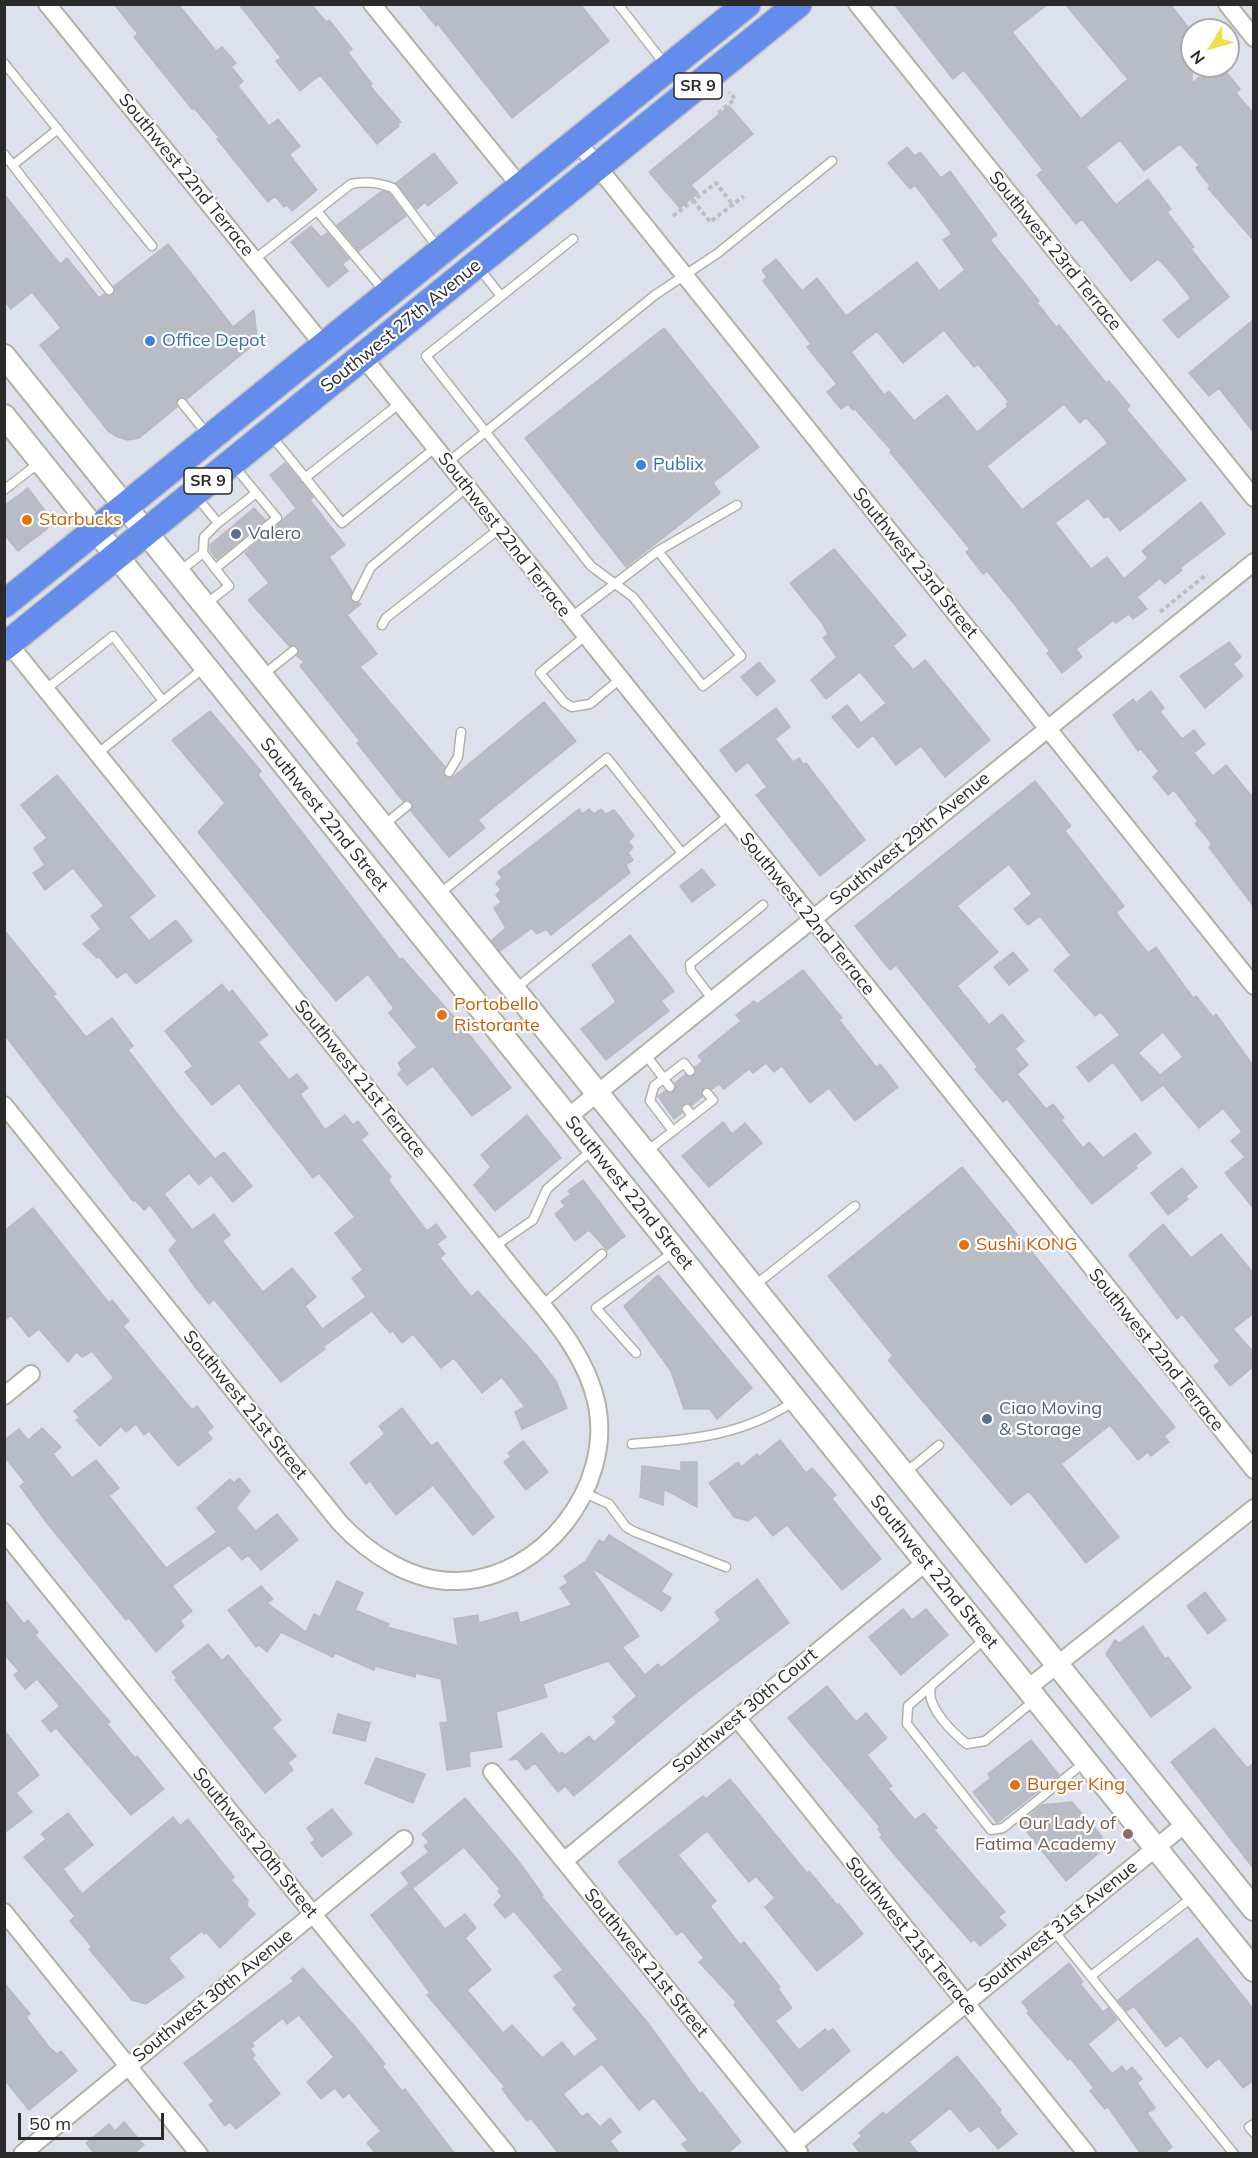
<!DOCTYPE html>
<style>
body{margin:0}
#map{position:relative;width:1258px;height:2158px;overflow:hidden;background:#dde1eb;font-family:Mulish,sans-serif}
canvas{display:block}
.frame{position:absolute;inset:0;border:6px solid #2a2a2a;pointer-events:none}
.north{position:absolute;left:1180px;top:18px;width:60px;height:60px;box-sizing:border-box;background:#fff;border:2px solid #aaa;border-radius:50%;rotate:233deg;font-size:16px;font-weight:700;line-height:24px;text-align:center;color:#2a2a2a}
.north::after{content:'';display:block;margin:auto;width:21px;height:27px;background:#ede048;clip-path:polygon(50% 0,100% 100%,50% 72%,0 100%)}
.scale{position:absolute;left:18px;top:2113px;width:146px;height:27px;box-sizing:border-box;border:3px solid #2a2a2a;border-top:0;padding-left:8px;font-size:18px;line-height:21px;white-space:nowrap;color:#2a2a2a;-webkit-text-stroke:4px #fff;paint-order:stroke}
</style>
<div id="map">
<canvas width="1258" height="2158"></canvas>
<div class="frame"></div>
<div class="north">N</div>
<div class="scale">50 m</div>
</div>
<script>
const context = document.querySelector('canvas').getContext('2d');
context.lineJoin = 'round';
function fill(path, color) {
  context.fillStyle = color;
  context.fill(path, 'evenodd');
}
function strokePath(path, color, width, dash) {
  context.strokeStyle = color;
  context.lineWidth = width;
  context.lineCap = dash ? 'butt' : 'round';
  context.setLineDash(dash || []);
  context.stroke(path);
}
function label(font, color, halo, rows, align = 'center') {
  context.font = font + ' Mulish,sans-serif';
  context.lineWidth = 4.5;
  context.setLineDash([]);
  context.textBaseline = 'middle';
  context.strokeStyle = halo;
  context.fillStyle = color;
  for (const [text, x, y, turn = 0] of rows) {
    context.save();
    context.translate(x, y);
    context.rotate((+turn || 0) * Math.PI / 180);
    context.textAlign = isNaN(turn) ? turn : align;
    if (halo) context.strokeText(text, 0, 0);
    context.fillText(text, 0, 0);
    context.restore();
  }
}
const building = new Path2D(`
 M114 4H178L216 51 222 47 236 63 231 67 243 81 238 86 269 126 278 119 300 146 290 154 291 157 317 190 292 211 287 205 284 207 275 196 268 202 217 139 219 137 194 108 192 109 134 37 138 34Z
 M239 4H311L326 22 329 20 352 49 348 53 372 84 370 86 401 122 398 124 399 126 377 144 320 75 300 91 276 61 281 58Z
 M418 4H580L609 41 512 118 438 24 436 26Z
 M894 4H1048L1012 32 1081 119 1128 79 1065 4H1170L1192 32V83L1213 66H1221L1240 89 1236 93 1254 114V241L1208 188 1210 186 1196 168 1199 165 1180 144 1144 171 1120 140 1086 167 1116 205 1148 179 1171 209 1167 212 1194 247 1191 249 1229 297 1178 338 1163 320 1191 298 1167 268 1158 259 1131 281 1082 219 1076 224 1037 175 1043 170 964 70 953 79Z
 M729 106 753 134 691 185 698 193 680 208 649 172Z
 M907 147 915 156 920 152 941 178 950 171 997 235 990 240 1039 301 1037 303 1056 327 1059 325 1106 383 1109 381 1130 406 1126 409 1186 480 1120 531 1108 516 1104 518 1088 498 1055 523 1091 569 1107 557 1124 579 1148 558 1142 551 1201 502 1225 534 1180 568 1182 570 1165 584 1160 578 1137 597 1147 609 1133 619 1129 614 1116 623 1114 620 1076 649 1082 657 1062 673 1047 653 1050 651 1015 605 987 571 983 574 966 552 970 549 890 452 892 451 855 409 853 410 848 404 841 409 827 392 837 384 807 347 811 344 763 281 767 277 762 270 776 259 802 291 817 278 846 316 917 262 939 291 965 270 943 240 952 234 915 185 910 189 888 163ZM944 330 974 367 978 364 1009 402 1006 404 1008 406 977 432 947 395 914 421 889 391 884 395 851 352 877 331 903 363ZM1064 404 1080 423 1086 417 1108 443 1022 510 987 466Z
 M434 153 457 183 428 206 425 202 417 209 396 183Z
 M382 191 389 193 406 216 359 251 337 225Z
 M4 194 60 264 67 258 99 298 104 294 113 295 114 286 168 244 233 327 254 310 257 338 253 345 187 399 178 398 177 407 139 438 128 440 118 437 108 431 40 345 61 328 32 292 11 309 4 300Z
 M311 226 321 237 327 233 349 259 342 264 348 271 328 287 291 242Z
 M1254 319V433L1219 388 1209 396 1189 373Z
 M664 328 759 447 713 483 720 493 626 567 525 438Z
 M285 463 313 497 310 500 345 545 329 557 352 591 351 601 361 604 347 615 377 654 360 667 445 767 443 772 445 777H453L544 702 576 741 478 820 485 828 449 857 411 811 412 802 403 801 357 743 360 741 300 666 304 662 297 656 298 648 295 645 289 646 248 600 269 583 245 553 296 508 270 475Z
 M28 488 46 512 49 524 47 529 18 551 4 534V506Z
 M254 508 265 520 217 559 210 550V545Z
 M834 549 906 635 893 646 913 670 925 660 990 740 945 777 921 746 896 765 873 735 858 748 832 717 847 705 861 723 886 703 860 672 826 699 811 680 837 657 823 638 828 634 822 623 790 583Z
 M1229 642 1241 657 1233 664 1243 676 1205 708 1180 676Z
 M759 662 775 681 757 696 741 677Z
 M1151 691 1164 708 1160 712 1182 739 1194 730 1205 744 1194 753 1213 776 1226 765 1254 799V907L1209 847 1212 844 1195 823 1198 821 1174 790 1168 795 1153 777 1159 771 1141 749 1138 751 1113 715 1133 699 1136 703Z
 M776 708 790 727 775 739 793 762 799 758 804 765 806 763 865 840 820 876 756 795 767 787 748 762 736 772 720 750Z
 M210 711 261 771 258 775 400 960 402 958 468 1033 511 1088 472 1116 433 1066 407 1085 398 1074 402 1070 398 1063 417 1047 389 1013 394 1008 368 974 336 1001 198 832 225 803 172 740Z
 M57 775 155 896 129 917 149 941 176 920 192 941 136 984 126 971 117 978 99 957 97 958 83 944 101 929 91 916 104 906 73 868 45 890 33 873 45 865 34 848 47 838 21 805Z
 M1035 781 1071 826 1065 831 1124 906 1116 913 1148 953 1156 947 1193 998 1196 996 1213 1017 1216 1014 1254 1067V1209L1225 1173 1245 1157 1231 1141 1242 1132 1223 1108 1199 1128 1163 1085 1142 1101 1113 1062 1089 1082 1077 1067 1120 1035 1101 1012 1095 1016 1054 970 1071 955 1040 916 1028 925 1014 909 1032 894 1009 864 957 906 998 952 957 986 989 1025 1002 1014 1024 1041 1015 1049 1028 1065 1017 1074 1046 1109 1053 1104 1064 1118 1061 1120 1083 1148 1089 1142 1103 1158 1135 1133 1151 1153 1135 1166 1137 1168 1092 1204 1007 1099 1003 1102 975 1069 978 1067 896 965 890 970 855 926ZM1163 1032 1183 1057 1160 1075 1138 1053Z
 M579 809 582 814 589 809 594 814 601 809 606 814 614 810 620 817 634 836 628 842 633 847 628 853 633 860 626 865 630 873 551 935 546 929 537 934 532 928 500 951 492 940 506 928 494 908 501 902 496 895 501 890 496 883 502 878 498 872Z
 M702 869 715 885 692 902 680 886Z
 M4 930 56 994 53 996 86 1037 112 1018 133 1046 128 1050 183 1121 215 1159 224 1152 252 1186 233 1202 211 1175 199 1185 189 1173 164 1194 192 1230 214 1214 230 1235 222 1241 263 1292 292 1268 316 1297 305 1306 322 1329 366 1297 352 1278 363 1270 335 1233 355 1217 319 1173 313 1178 239 1083 212 1105 185 1072 193 1066 165 1031 222 984 229 993 232 990 268 1035 258 1042 289 1080 297 1074 308 1088 300 1094 325 1130 345 1115 353 1125 358 1121 368 1134 361 1140 391 1177 388 1180 427 1231 436 1224 446 1237 437 1244 445 1254 440 1258 471 1297 478 1291 536 1355 556 1381 567 1408 522 1429 515 1412 525 1407 502 1377 482 1393 454 1358 441 1368 413 1334 402 1343 393 1331 390 1333 372 1311 323 1347 325 1349 281 1382 214 1299 209 1304 196 1288 169 1250 177 1241 150 1205 144 1210 135 1200 133 1201 4 1034Z
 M630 935 674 991 661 1001 669 1011 606 1060 581 1029 616 1002 592 965Z
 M1013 952 1028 970 1009 985 994 967Z
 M803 970 842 1018 839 1020 876 1067 880 1064 898 1087 855 1121 829 1088 810 1103 782 1066 774 1072 766 1063 753 1073 749 1069 724 1089 719 1084 712 1089 703 1088 702 1097 692 1105 683 1104 682 1113 674 1119 658 1096 665 1091 674 1092 675 1083 685 1075 694 1076 695 1067 703 1061 698 1056 741 1021 736 1015 754 1001 757 1004Z
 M527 1115 561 1158 495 1211 474 1185 491 1167 481 1155Z
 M723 1122 732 1134 745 1123 762 1143 709 1187 682 1156Z
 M962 1167 1175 1427 1164 1436 1169 1442 1151 1456 1148 1452 1138 1460 1110 1425 1061 1464 1119 1537 1086 1563 1029 1491 1011 1505 888 1360 893 1356 828 1276Z
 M1182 1168 1197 1187 1186 1196 1188 1199 1168 1215 1151 1193Z
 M583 1180 625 1236 607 1250 589 1230 575 1241 555 1214 565 1206 561 1201 571 1194 568 1191Z
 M33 1208 109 1303 112 1300 129 1321 123 1326 192 1410 197 1406 213 1427 207 1432 212 1439 178 1466 149 1431 144 1435 136 1424 126 1432 121 1426 100 1446 76 1420 80 1418 74 1411 114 1378 92 1351 82 1357 76 1352 68 1362 39 1329 29 1337 11 1315 4 1321V1231Z
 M1163 1224 1191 1258 1221 1234 1254 1274V1313L1233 1329 1254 1353V1366L1230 1386 1214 1366 1220 1361 1182 1314 1177 1319 1129 1255Z
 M658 1275 752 1388 717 1419 710 1409H684L671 1371 624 1306Z
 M402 1408 431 1446 437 1442 494 1517 473 1535 433 1485 396 1515 370 1481 366 1484 350 1463 385 1434 379 1426Z
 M42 1428 61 1447 53 1454 72 1478 96 1460 119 1488 109 1496 166 1568 217 1532 197 1508 230 1479 234 1483 239 1478 250 1491 236 1508 256 1531 277 1514 298 1540 261 1570 248 1555 242 1560 229 1545 172 1586 192 1611 180 1621 184 1626 156 1652 129 1618 126 1620 47 1523 20 1486 25 1482 4 1456V1440L19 1429 28 1440Z
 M780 1440 806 1473 812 1468 836 1495 832 1499 881 1559 842 1590 787 1525 773 1536 756 1515 748 1521 734 1517 709 1483 738 1462 741 1467 757 1454 759 1457Z
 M523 1441 548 1472 526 1490 504 1462 511 1457 508 1453Z
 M681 1462H697V1507L664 1489 663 1505 640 1497 642 1466 681 1471Z
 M609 1535 672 1574 661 1592 671 1598 662 1611 590 1567 639 1636 622 1647 645 1675 658 1664 661 1668 721 1620 715 1612 757 1579 789 1623 691 1697 574 1796 565 1786 558 1792 535 1763 526 1770 517 1759 509 1760 542 1733 559 1754 562 1752 565 1755 589 1736 594 1742 617 1722 613 1717 637 1696 608 1661 543 1684 547 1697 496 1712 502 1747 469 1752 470 1766 447 1770 440 1723 448 1722 441 1679 416 1673 415 1677 375 1666 374 1670 335 1653 333 1657 281 1632 267 1652 259 1645 256 1647 228 1610 261 1586 273 1599 267 1603 306 1632 314 1614 320 1617 337 1581 363 1593 355 1610 389 1624 387 1627 458 1646 454 1619 478 1615 479 1623 517 1612 520 1623 572 1605 560 1588 568 1583 564 1576 586 1561 599 1540 604 1543Z
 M1205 1592 1226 1620 1208 1634 1187 1606Z
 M4 1599 24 1624 28 1620 38 1632 35 1635 110 1722 107 1724 135 1758 137 1756 164 1789 131 1815 56 1728 51 1732 42 1721 60 1706 37 1679 25 1689 14 1675 19 1671 4 1654Z
 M903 1609 912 1620 926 1609 948 1635 901 1675 869 1637Z
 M1143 1626 1165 1659 1168 1657 1191 1688 1151 1717 1106 1654 1115 1640 1119 1643Z
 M208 1644 222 1661 228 1655 281 1720 272 1728 296 1756 288 1763 293 1770 265 1793 175 1680 177 1678 172 1672Z
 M827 1686 856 1722 866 1713 887 1738 867 1755 892 1786 888 1788 915 1820 924 1813 937 1828 934 1830 1005 1912 998 1917 1006 1925 980 1946 974 1939 971 1942 899 1860 880 1837 882 1835 878 1829 880 1827 788 1718Z
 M338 1714 370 1723 365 1741 333 1733Z
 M1214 1728 1247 1768 1254 1763V1869L1171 1762Z
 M4 1730 39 1775 16 1793 32 1812 4 1833Z
 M1031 1740 1059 1775 997 1823 973 1792 991 1778 988 1774Z
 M376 1758 425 1774 413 1803 365 1783Z
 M730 1779 807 1873 809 1871 837 1905 839 1904 863 1934 817 1971 765 1907 775 1898 756 1876 749 1882 707 1831 678 1855 716 1901 710 1906 740 1945 744 1942 780 1987 778 1989 792 2008 775 2021 799 2050 825 2029 828 2032 833 2029 850 2051 802 2091 734 2005 736 2002 699 1962 704 1958 682 1931 677 1935 618 1862 703 1796 706 1799Z
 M465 1798 516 1858 543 1895 542 1897 647 2022 700 2094 702 2092 741 2142 727 2154H690L682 2144 688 2140 654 2098 639 2110 602 2064 563 2094 582 2117 587 2113 600 2127 610 2118 621 2132 610 2141 620 2154H559L531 2118 527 2121 502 2089 505 2087 427 1995 430 1993 417 1975 371 1915 409 1884 445 1929 465 1914 476 1928 465 1938 491 1970 467 1990 503 2033 512 2025 542 2058 562 2042 574 2057 598 2039 573 2009 577 2005 554 1976 563 1970 514 1911 505 1918 494 1905 502 1896 498 1891 500 1889 464 1847 413 1888 401 1873 429 1852 424 1846 429 1842 422 1834Z
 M1072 1802 1101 1835 1105 1844 1100 1852 1066 1881 1020 1823 1042 1805Z
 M332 1809 352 1834 322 1857 311 1843 315 1840 307 1828Z
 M68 1813 93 1845 63 1869 82 1894 173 1817 180 1826 188 1819 234 1877 231 1880 248 1900 247 1906 255 1914 220 1948 206 1932 204 1934 202 1931 168 1958 184 1977 146 2004 132 2000 89 1949 92 1947 70 1921 75 1916 24 1857 46 1839 41 1834Z
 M1197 1938 1254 2010V2080L1243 2088 1219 2058 1207 2068 1181 2035 1166 2047 1134 2006 1127 2011 1118 2000Z
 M1069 1963 1083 1982 1080 1984 1103 2012 1108 2008 1117 2020 1088 2044 1112 2074 1122 2066 1126 2072 1132 2067 1142 2079 1137 2083 1155 2108 1147 2113 1172 2147 1163 2154H1141L1108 2107 1105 2109 1090 2091 1094 2088 1070 2058 1068 2060 1027 2013 1029 2011 1022 2002Z
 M303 1968 357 2029 385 2064 382 2066 402 2091 405 2089 455 2154H376L367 2143 381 2131 349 2093 343 2098 335 2088 321 2099 307 2082 334 2057 299 2015 287 2024 283 2018 252 2043 254 2046 250 2049 255 2055 252 2058 280 2094 236 2129 230 2122 225 2126 209 2105 214 2101 184 2063 294 1981 291 1978Z
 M4 1983 30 2014 26 2017 49 2047 57 2054 61 2051 77 2071 29 2110 4 2079Z
 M957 2056 1001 2110 999 2112 1017 2134 998 2149 979 2126 970 2132 950 2108 909 2142 919 2154H861L853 2144 862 2136 859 2133 883 2112 886 2115Z
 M124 2122 144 2145 133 2154H95L86 2143 109 2124 115 2131Z`);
fill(building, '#b8bcc4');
strokePath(building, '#b7bac6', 1.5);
const service = new Path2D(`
 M618 4 666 66
 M4 63 152 246
 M4 154 109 290
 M13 165 58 129
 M317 211 385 292
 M573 239 426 356 591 566 633 597 703 686 741 656 658 551
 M255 259 351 184C365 181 380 183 393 188L438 248
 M479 268 501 296
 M182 403 208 435
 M270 434 342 523 435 448
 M447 463 655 295 718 253 832 161
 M305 478 399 404
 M4 490 40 462
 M196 496 218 523 256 493
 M203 553 204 537 218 523
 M215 569 277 518 234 466
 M180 571 203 553 229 586 206 604
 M356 597 371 567 467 487
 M570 618 658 551 737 505
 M382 625 386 618 499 529
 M584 637 540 673 564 702 572 707 590 704 619 680
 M263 675 293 651
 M45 690 113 636 163 701
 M97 754 205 667
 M449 772 458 757 461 732
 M384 825 407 806
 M438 895 607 758 682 853
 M515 989 728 816
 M713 1000 691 971 690 964 763 905
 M646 1055 670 1087
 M687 1109 692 1116
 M673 1131 650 1101 654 1086 684 1063 690 1071
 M646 1152 713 1100 707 1093
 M495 1246 533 1220 547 1189 593 1149
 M754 1286 855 1206
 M542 1305 602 1254
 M636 1353 596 1308 675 1251
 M632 1444C694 1439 743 1436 796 1400
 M905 1473 939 1445
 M585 1493 609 1504 626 1527 635 1532 726 1567
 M986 1638 908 1706 907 1724 991 1830 1003 1828 1085 1762
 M931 1687C925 1706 953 1733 967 1744L985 1741 1035 1700
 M1054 1931 1234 2154
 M1091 1976 1194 1896
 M1254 2124 1249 2127 1254 2133`);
const minor = new Path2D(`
 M47 4 324 346
 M372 4 520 186
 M857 4 1254 498
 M1227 4 1254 38
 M577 141 1254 986
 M363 357 1254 1470
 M4 1105 340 1523C369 1554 413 1583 458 1581 543 1578 613 1487 597 1405 586 1351 545 1310 512 1268 481 1229 450 1190 418 1151 282 982 146 813 9 644
 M568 1117 1254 562
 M4 1396 31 1374
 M4 1532 507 2154
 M1028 1688 1254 1508
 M737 1718 1087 2154
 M492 1772 799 2152
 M564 1861 926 1562
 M4 1912 199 2154
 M793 2145 1185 1824
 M22 2154 404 1839`);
const secondary = new Path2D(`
 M4 356 1254 1909
 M4 416 1254 1970`);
const trunk = new Path2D(`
 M4 604 747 4
 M4 647 798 4`);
strokePath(service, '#b2b1a6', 11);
strokePath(minor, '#b2b1a6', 20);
strokePath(secondary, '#b2b1a6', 26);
strokePath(trunk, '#bfbfbf', 30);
strokePath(new Path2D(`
 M718 113 735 99 729 92
 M693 200 710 222 744 196
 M673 216 716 183 733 205
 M1160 612 1207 574`), '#bfbfbf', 4, [4.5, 3]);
strokePath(service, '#fff', 8);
strokePath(minor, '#fff', 16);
strokePath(secondary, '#fff', 22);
strokePath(trunk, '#638cec', 27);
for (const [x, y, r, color] of [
 [150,341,6,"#3f7fe0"],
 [641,465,6,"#3f7fe0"],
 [27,520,6,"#e8710a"],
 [236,534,6,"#5c6f8a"],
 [442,1015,6,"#e8710a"],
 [964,1245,6,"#e8710a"],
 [987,1419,6,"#5c6f8a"],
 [1015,1785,6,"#e8710a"],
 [1128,1834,6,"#8d6e63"]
]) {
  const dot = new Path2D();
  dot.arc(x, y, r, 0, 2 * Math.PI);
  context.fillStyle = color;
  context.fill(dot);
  strokePath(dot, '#fff', 2);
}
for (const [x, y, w] of [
 [698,86,48],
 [208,481,48]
]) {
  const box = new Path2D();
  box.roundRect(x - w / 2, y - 13, w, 26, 4.5);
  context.fillStyle = '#fff';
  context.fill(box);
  strokePath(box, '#2a2a2a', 1.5);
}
label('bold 16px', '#2a2a2a', null, [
 ["SR 9",698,86],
 ["SR 9",208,481]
]);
label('18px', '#2a2a2a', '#fff', [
 ["Southwest 22nd Terrace",186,175,51],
 ["Southwest 23rd Terrace",1055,251,51],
 ["Southwest 27th Avenue",401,326,-39],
 ["Southwest 22nd Terrace",504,535,52],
 ["Southwest 23rd Street",915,563,51],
 ["Southwest 22nd Street",324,815,51],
 ["Southwest 29th Avenue",910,839,-39],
 ["Southwest 22nd Terrace",807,914,51],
 ["Southwest 21st Terrace",360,1079,51],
 ["Southwest 22nd Street",629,1193,51],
 ["Southwest 22nd Terrace",1156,1350,51],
 ["Southwest 21st Street",245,1405,51],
 ["Southwest 22nd Street",934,1572,51],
 ["Southwest 30th Court",745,1711,-40],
 ["Southwest 20th Street",255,1843,51],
 ["Southwest 31st Avenue",1058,1927,-39],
 ["Southwest 21st Terrace",911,1936,51],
 ["Southwest 21st Street",646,1963,51],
 ["Southwest 30th Avenue",213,1996,-39]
]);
label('18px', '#366cbe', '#fff', [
 ["Office Depot",162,341],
 ["Publix",653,465]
], 'left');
label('18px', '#c56008', '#fff', [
 ["Starbucks",39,520],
 ["Portobello",454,1005],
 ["Ristorante",454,1026],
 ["Sushi KONG",976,1245],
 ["Burger King",1027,1785]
], 'left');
label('18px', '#4e5e75', '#fff', [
 ["Valero",248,534],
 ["Ciao Moving",999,1409],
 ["& Storage",999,1430]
], 'left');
label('18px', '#785e54', '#fff', [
 ["Our Lady of",1116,1824],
 ["Fatima Academy",1116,1845]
], 'right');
</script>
